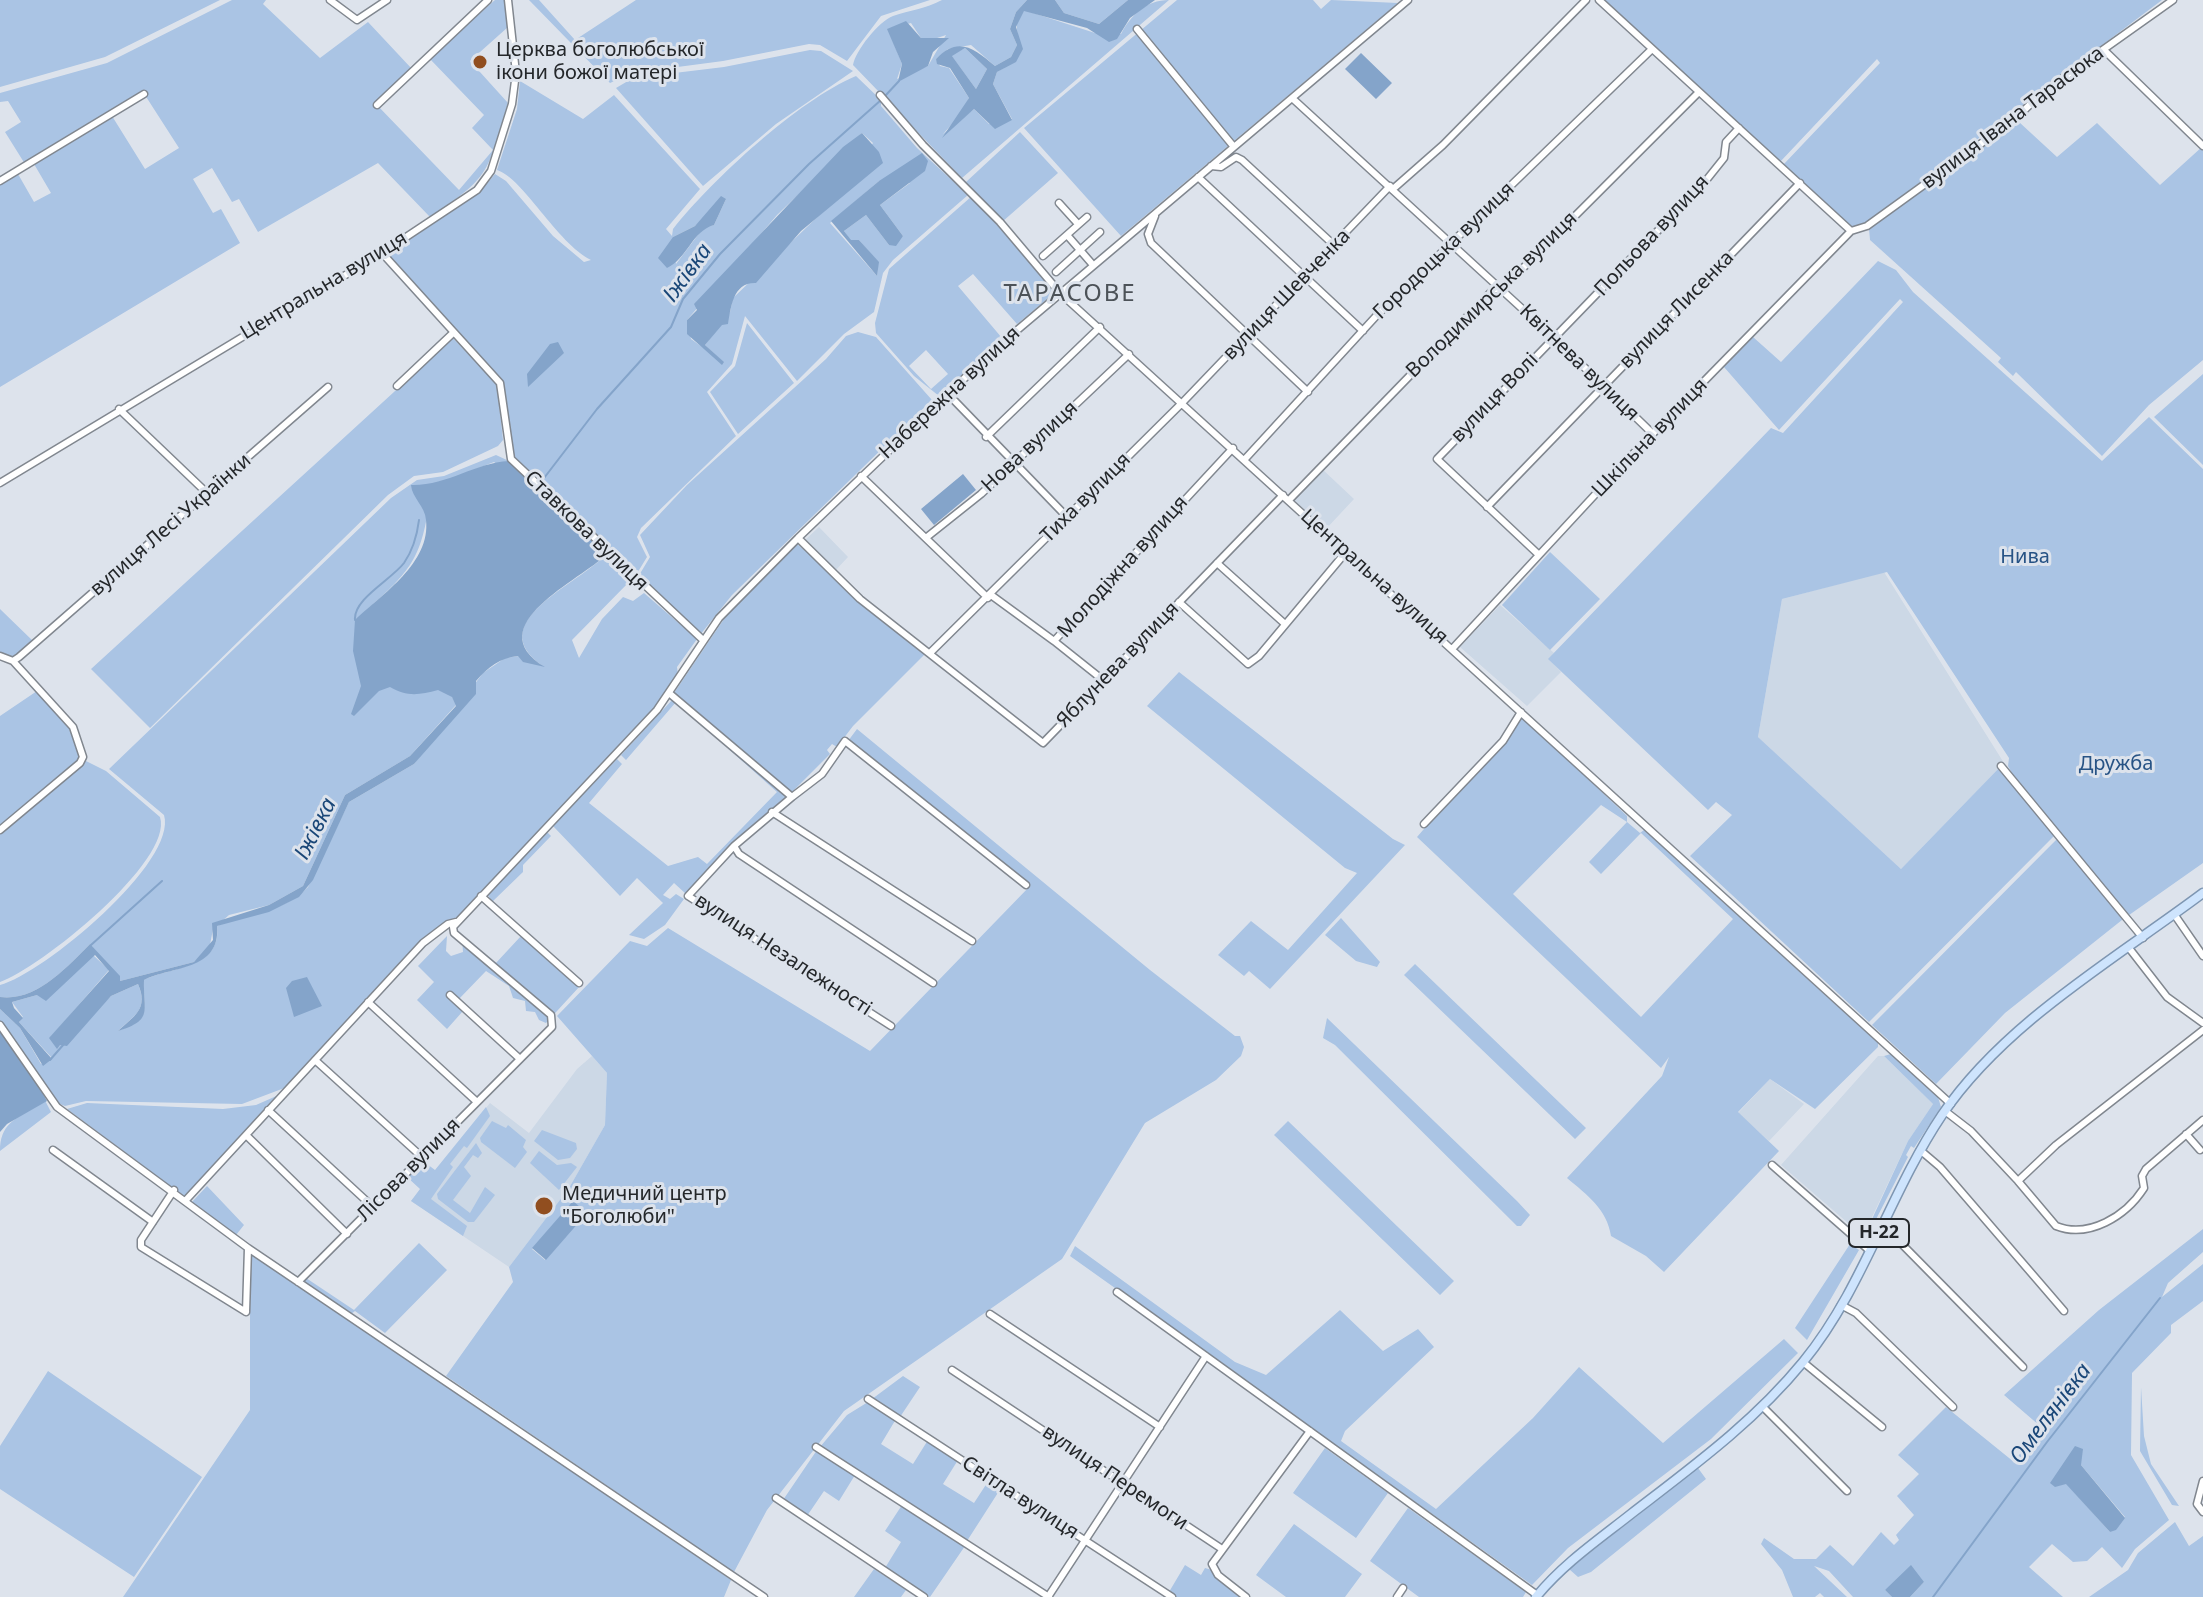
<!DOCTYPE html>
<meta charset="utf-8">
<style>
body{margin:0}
canvas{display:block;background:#dde3ec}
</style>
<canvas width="2203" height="1597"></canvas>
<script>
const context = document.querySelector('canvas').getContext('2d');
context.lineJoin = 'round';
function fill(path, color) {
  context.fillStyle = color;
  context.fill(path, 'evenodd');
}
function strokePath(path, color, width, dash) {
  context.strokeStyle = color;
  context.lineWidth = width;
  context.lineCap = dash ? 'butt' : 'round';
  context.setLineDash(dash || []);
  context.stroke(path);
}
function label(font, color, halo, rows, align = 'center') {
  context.font = font + ' "Noto Sans",sans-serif';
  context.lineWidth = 6;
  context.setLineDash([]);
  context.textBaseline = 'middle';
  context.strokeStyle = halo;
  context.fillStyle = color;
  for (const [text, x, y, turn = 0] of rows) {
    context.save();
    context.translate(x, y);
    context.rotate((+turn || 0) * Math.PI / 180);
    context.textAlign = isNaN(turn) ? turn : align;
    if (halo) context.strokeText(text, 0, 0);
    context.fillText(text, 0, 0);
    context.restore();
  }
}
fill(new Path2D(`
 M1321 468 1354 499 1326 529 1294 500Z
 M819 527 848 557 834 572 804 541Z
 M1884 572 2004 763 1901 869 1758 737 1782 599Z
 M1500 605 1554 653 1549 659 1561 672 1527 706 1460 647Z
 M592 1056 607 1073 605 1125 569 1188 509 1267 411 1201 490 1103 529 1133 577 1069Z
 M1878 1056H1884L1933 1104 1908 1141 1863 1236 1781 1165Z
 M1770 1079 1804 1104 1769 1141 1738 1113Z`), '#ccd8e6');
fill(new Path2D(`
 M0 0H220L105 57 0 87Z
 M232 0H266L263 4 320 58 368 22 412 69 376 104 459 190 493 150 472 128 484 115 429 58 495 0H506L508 27 470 61 508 103C487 172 492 176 430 217L378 163 258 232 239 199 232 202 212 168 193 179 213 213 221 209 240 243 0 387V183L18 174 34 202 51 193 34 164 112 116 145 169 179 148 143 92 25 164 5 132 21 122 8 101 0 102V93L107 63Z
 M529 0H539L575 40 636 0H930L881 16 847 61 820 45 809 44 723 61 632 73 610 83Z
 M942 0H1027L1016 12 1010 29 1017 45 1011 57 995 66 971 45 948 49 936 59 940 66 949 68 969 98 962 113 943 134 974 109 989 124 1012 119 993 84 997 72C1036 50 1015 51 1017 21L1024 10 1095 33 1121 34C1131 15 1146 0 1169 0L962 178 853 65C855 51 879 21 893 16 910 10 925 9 942 0ZM911 23 921 38 931 40 946 35 928 66 897 79 902 64 888 29Z
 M1055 0H1128L1099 24 1064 13Z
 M1177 0H1313L1321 9 1331 0 1398 3 1121 236 1024 128Z
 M1602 0H2162L1865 224 1852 227 1783 165 1880 63 1877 59 1780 162Z
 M965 48 987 69 976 89 951 55Z
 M810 50 821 51 853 71 776 124 703 186 616 88 633 78 724 67Z
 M856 76 881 100V106L917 148 968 195 893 260 883 273 874 312 844 334 797 381 745 316 732 364 707 392 736 436 641 528 637 537 647 557 636 575 514 458 503 382 386 254 479 193 495 174 506 181 553 236 584 262 591 260C557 243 523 178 497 170L517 109 520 81 583 119 614 95 700 189 666 229 672 236 673 229C713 179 797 101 856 76ZM862 133 873 143 833 202 733 298 730 312 705 345 723 362 691 339 687 320 777 215ZM879 181 910 183 880 205 903 236 889 245 866 215 844 231 851 241 859 240 878 262 877 276 830 223ZM726 199 714 225 704 227 676 264 673 237 695 226Z
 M2019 122 2057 157 2097 123 2160 185 2203 146V360L2149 405 2102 456 2016 372 2013 376 1998 362 2001 358 1870 240 1869 229Z
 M1020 132 1058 173 1002 222 966 182Z
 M972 196 1053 290 1052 295 1017 324 973 274 958 286 1002 338 939 396 914 376 876 333 875 323 889 269ZM926 350 948 374 931 389 909 366Z
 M1878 261 1896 270 1913 292 2102 461 2149 417 2203 469V863L2122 920 2005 1013 1936 1084 1872 1025 2061 835 2013 775 2008 766 2009 758 1887 572 1782 599 1758 737 1901 869 2000 767 2054 836 1869 1022 1690 856 1732 815 1716 802 1708 810 1548 659 1771 428 1783 433 1903 302 1900 299 1779 430 1724 367 1753 337 1781 362Z
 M747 323 794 383 738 434 710 392 735 366Z
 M858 332 876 337 932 400 732 595 700 635 638 577 650 557 640 535 687 485 826 359 846 336Z
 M453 338 497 385 503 440 498 446 443 472 414 476 388 495 150 728 91 669Z
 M2203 374V465L2154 417Z
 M496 455 509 461 632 579 572 640 579 658 602 619 623 597 633 601 644 593 697 639 677 667 678 675 658 705 458 916 422 941 287 1087 242 1104 86 1101 65 1106 60 1104 0 1022V1009L20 1028 41 1064 52 1058 19 1022 23 1017 12 1002 37 995 93 955 109 970 50 1038 60 1045 111 996 138 984C149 1010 134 1015 118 1031 153 1018 143 1012 144 980 169 967 222 969 217 926 248 913 283 913 308 887L349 802 414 764 483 673 505 658 519 656 543 666C479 622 582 583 606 554L494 462 432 486 412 485 429 504C421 559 410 571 369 608L444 679 456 705 410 756 345 795 303 886 269 905 229 915 213 929 209 950 194 962 120 981 90 944C67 967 36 1002 0 997V985C43 974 178 862 164 815L109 769 391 498 417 480 444 476Z
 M797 544 926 653 853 726 837 747 832 744 827 750 830 754 790 794 674 693 728 613Z
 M1550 552 1600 599 1550 650 1502 605Z
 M0 609 34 642 16 657 0 654Z
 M1179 672 1393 839 1405 845 1270 989 1249 971 1244 976 1218 955 1251 921 1288 950 1357 873 1345 868 1147 706Z
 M37 691 71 727 81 758 0 827V716Z
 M673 699 784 793 785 798 733 844 686 894 674 883 663 895 670 899 676 894 684 899 665 925 644 939 629 935 663 903 637 878 620 896 553 826 617 759 622 764 589 803 668 866 698 857 707 864 777 792 676 702 626 760 621 755Z
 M1522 716 1627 816V822L1640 833 1644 830 1878 1043V1047L1815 1109 1770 1079 1738 1112 1779 1151 1664 1272 1646 1256 1611 1236C1607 1209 1587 1195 1567 1178L1662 1076 1669 1057 1661 1068 1417 837ZM1601 805 1627 822 1589 862 1601 874 1641 833 1733 919 1641 1017 1513 894Z
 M857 729 1150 970 1235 1036H1240L1244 1047 1241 1056 1216 1080 1145 1123 1062 1259 844 1411 767 1510 734 1572 446 1376 513 1282 509 1267 569 1188 605 1125 607 1073 557 1016 630 941 647 946 668 928 870 1051 1030 886 848 741ZM573 1202 586 1213 545 1260 532 1249Z
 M86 761 106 771 160 817C174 861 39 969 0 982V832Z
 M547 832 551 836 523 865V872L492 902 488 895Z
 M1341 918 1380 962 1377 967 1356 961 1325 935Z
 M447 936 446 951 451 956 463 952 462 938 495 964 521 936 580 986 546 1023 539 1020 535 1012 526 1011 525 1001 513 998 509 986 486 971 458 1000 451 999 463 1011 447 1029 417 1000 434 982 418 966Z
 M1415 964 1586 1128 1575 1139 1404 975Z
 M1327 1018 1517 1201 1530 1215 1521 1226H1517L1335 1045 1323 1038Z
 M1891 1054 1937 1094 1941 1107 1914 1148 1911 1146 1906 1155 1908 1157 1871 1229 1867 1230 1908 1141 1933 1104 1884 1056Z
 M22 1056 51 1112 0 1151C0 1124 15 1119 37 1106L39 1098Z
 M281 1094 185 1197 67 1109 87 1103 223 1109 256 1105Z
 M486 1107 490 1116 467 1148 464 1146 450 1164 453 1167 431 1199 467 1226 463 1236 411 1201 420 1189 407 1177 423 1161 435 1170Z
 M492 1121 506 1128 508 1125 526 1140 523 1147 527 1152 515 1168 481 1142 480 1138Z
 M1288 1121 1454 1281 1440 1295 1274 1135Z
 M542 1130 576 1143 577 1149 570 1158 558 1160 534 1141Z
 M476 1143 482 1153 478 1158 473 1155 464 1167 471 1176 453 1200 470 1213 485 1187 495 1195 474 1222H468L438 1199 437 1194Z
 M539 1151 557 1165 571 1163 577 1167 559 1190 530 1163Z
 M207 1186 244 1225 236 1235 245 1243 191 1203Z
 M2203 1229V1252L2168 1283 2162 1297 2203 1264V1301L2171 1325V1333L2132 1373 2131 1455 2169 1520 2135 1549 2122 1568 2102 1547 2087 1561 2073 1562 2052 1544 2029 1567 2063 1597H1910L1924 1582 1885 1590 1892 1597H1853L1829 1571 1814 1566 1847 1597H1824L1820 1593 1815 1597H1793L1782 1570 1761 1544 1764 1538 1794 1559H1816L1830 1545 1853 1566 1881 1532 1894 1545 1899 1540 1896 1535 1914 1515 1897 1496 1919 1474 1898 1455 1946 1407 2014 1462 2040 1426 2004 1395 2099 1310ZM2080 1457 2081 1465 2125 1517 2110 1532 2066 1483Z
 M419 1243 447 1270 385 1333 355 1311 351 1314 304 1283 306 1278 354 1310Z
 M1850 1244 1859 1250 1807 1340 1795 1328Z
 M1075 1246 1235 1362 1266 1375 1340 1310 1383 1351 1418 1329 1434 1347 1345 1431 1341 1441 1436 1509 1533 1418 1579 1367 1663 1443 1784 1339 1798 1353 1711 1439 1568 1548 1532 1585 1070 1256Z
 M250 1251 731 1580 724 1597H123L250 1410Z
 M48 1371 202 1477 134 1577 0 1489V1446Z
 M903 1376 920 1387 900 1417 872 1399Z
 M2141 1387 2144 1436 2151 1464 2179 1506 2172 1505 2140 1451Z
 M868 1402 896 1419 881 1444 913 1464 928 1440 958 1460 943 1484 974 1503 989 1480 1001 1488 967 1541 820 1447 847 1415Z
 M1325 1448 1388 1493 1356 1538 1293 1493Z
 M817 1450 855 1475 839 1501 824 1491 807 1516 783 1500Z
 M1698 1468 1706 1479 1591 1572 1578 1577 1569 1569Z
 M902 1505 965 1546 930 1597 885 1568 901 1542 885 1531Z
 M1408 1508 1526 1592 1523 1597H1419L1370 1561Z
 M2175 1522 2189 1546 2203 1536V1597H2089L2128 1570 2138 1553Z
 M1294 1524 1362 1574 1345 1597H1286L1256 1575Z
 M1185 1565 1201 1575 1205 1568 1212 1570 1242 1597H1176L1169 1592Z
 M874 1569 906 1590 901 1597H854Z`), '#aac4e4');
fill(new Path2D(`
 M1027 0H1055L1064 13 1099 24 1128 0H1155L1130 18 1117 39 1109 42 1087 28 1024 11 1016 27 1023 49 1016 62 997 72 993 84 1012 120 995 129 974 109 942 138 969 98 950 68 937 64 936 59C958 35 975 49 995 66L1011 57 1017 45 1010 29 1016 12ZM965 48 987 69 976 89 952 56Z
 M906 21 921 38H949L933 52 928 66 898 82 902 64 887 29Z
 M1361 53 1392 83 1376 99 1345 69Z
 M862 133 879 152 883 163 801 231 756 283C733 282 731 307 728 324L722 325 705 345 724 362 722 365 687 334V320L697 310 694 304 843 147Z
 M922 153 928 161 925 171 880 205 903 236 896 246 889 245 866 215 844 231 851 240H859L879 262 877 276 831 221 879 181Z
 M721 196 726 199 714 225C692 231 687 259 667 268L658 258 673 237 695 226Z
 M558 342 564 353 528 387 527 374 550 344Z
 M509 461 607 554C581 580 477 626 545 667L523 662 518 656C500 658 488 667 476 681V694L414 764 349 802 313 880 299 897 269 912 217 926C221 971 171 966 144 980 143 1011 154 1020 118 1031 134 1016 149 1009 138 984L111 996 67 1046 60 1045 57 1049 49 1038 109 971 95 955 46 1001 37 995 12 1002 14 1008 23 1018 19 1022 52 1059 43 1066 20 1028 0 1009V997C36 1002 67 967 90 944L120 976V981L194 962 213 940 212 923 269 905 303 886 345 795 410 756 456 706 452 697 438 690C419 695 407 697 390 687L379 691 354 716 351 714 361 686 353 651 355 620C382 594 431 563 426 520 425 506 412 498 411 485 447 486 474 463 509 461Z
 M963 474 976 490 934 525 921 509Z
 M307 977 322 1006 294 1017 286 988 292 981Z
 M0 1027 22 1056 47 1101 7 1124 0 1132Z
 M573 1201 587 1213 546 1260 532 1248Z
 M2075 1446 2083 1449 2081 1465 2125 1518 2116 1530 2110 1532 2066 1484 2055 1487 2050 1483Z
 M1911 1565 1924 1582 1910 1597H1892L1885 1590Z`), '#84a4ca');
strokePath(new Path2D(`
 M885 96 899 81
 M541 482 597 409 671 327 683 299 720 254 809 164 881 100
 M355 620C353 599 391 580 404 563 413 550 417 536 419 520
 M91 945 162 881
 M50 1060 64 1044
 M1933 1597 2047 1442 2160 1298`), '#84a4ca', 2);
const minor = new Path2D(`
 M330 0 357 20 387 0
 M1599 0 1851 231
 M1137 29 1234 147
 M2104 50 2203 146
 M880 95 923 145 1000 222 1060 293 1951 1104
 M1292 98 1553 337 1653 434
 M377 105 488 0
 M1211 166 1221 167 1236 157 1242 160 1335 246
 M1198 177 1363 331
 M0 181 144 94
 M1393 189 1443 145 1586 0
 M1059 203 1078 224
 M1155 216 1148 234 1151 243 1308 392
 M1851 231 1867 226 2015 119 2042 93 2173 0
 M1067 235 1093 265
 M382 253 500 383 511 459 703 640
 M1043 256 1087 217
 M1056 272 1100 232
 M397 386 453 333
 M948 394 1067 517
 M119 409 208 494
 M986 437 1100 327
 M1245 459 1378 314 1651 50
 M861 476 988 598
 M0 483 382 253 477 190 491 171 512 104 516 73 508 0
 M1289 500 1494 289 1501 290 1698 93
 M1487 507 1800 183
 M927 537 981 494 1129 354
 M798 538 860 599 1043 743 1283 495
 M1539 555 1437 459 1704 183 1724 158 1726 142 1739 128
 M1217 563 1285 624
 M991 595 1054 641
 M1179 602 1248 664 1259 656 1346 552
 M1453 648 1628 459 1851 231
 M931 652 1182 403 1390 186
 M0 656 13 661 19 657 328 387
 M1103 680 1054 641 1233 448
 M669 693 792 797 822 774 845 741 1026 885
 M2001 766 2143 938
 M792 797 734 846 688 896 891 1026
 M772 812 972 941
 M1424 824 1503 741 1521 712
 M0 830 80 763 83 757 73 727 13 661
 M734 846 739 854 933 983
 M481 896 579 983
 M2174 914 2203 956
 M2129 948 2167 997 2203 1023
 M450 995 520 1059
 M368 1002 477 1102
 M0 1025 57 1107 248 1248 764 1597
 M315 1060 422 1157
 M268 1110 373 1207
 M1945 1111 1971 1131 2018 1181 2056 1145 2203 1030
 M2186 1134 2200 1150
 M246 1135 347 1234
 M53 1150 153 1222
 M1920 1150 1940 1167 2064 1311
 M1772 1165 1870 1251
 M2018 1181 2056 1226C2089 1239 2126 1216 2144 1188L2142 1176 2146 1169 2203 1120
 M174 1190 141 1240V1247L246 1312
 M186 1200 423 943 448 924 456 922
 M1883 1225 2023 1367
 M298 1282 552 1027 551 1015 454 933 453 927 657 710 719 618 798 538 996 348 1408 0
 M1117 1292 1537 1595
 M1841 1305 1856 1313 1953 1407
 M246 1312 248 1248
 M990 1314 1160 1427
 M1803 1362 1882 1427
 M952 1370 1222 1549
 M868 1399 1172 1597
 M1762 1406 1847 1491
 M816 1447 1049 1597
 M2203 1481 2197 1504 2203 1512
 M776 1498 924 1597
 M1048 1597 1206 1356
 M1246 1597 1218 1575 1212 1564 1310 1431
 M1397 1597 1403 1588`);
const major = new Path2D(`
 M1536 1597C1563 1564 1598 1540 1631 1514 1692 1467 1754 1422 1803 1362 1863 1289 1889 1194 1942 1115 2004 1023 2115 959 2203 893`);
strokePath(minor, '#81878f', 9);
strokePath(major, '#7e96b2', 11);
strokePath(minor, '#fff', 6);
strokePath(major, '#cee4fd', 8);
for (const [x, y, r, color] of [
 [480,62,8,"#914e1f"],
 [544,1206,10,"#914e1f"]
]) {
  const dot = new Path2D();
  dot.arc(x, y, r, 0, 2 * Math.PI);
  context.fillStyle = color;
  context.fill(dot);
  strokePath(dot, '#dde3ec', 3);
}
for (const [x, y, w] of [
 [1879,1233,60]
]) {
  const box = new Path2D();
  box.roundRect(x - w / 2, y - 14, w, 28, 6);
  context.fillStyle = '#dde3ec';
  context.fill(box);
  strokePath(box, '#24272a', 2);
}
label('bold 18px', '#24272a', null, [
 ["Н-22",1879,1233]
]);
label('20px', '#24272a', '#dde3ec', [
 ["Церква боголюбської",496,50],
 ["ікони божої матері",496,73],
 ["Медичний центр",562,1194],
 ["\"Боголюби\"",562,1217]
], 'left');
label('20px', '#24272a', '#dde3ec', [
 ["вулиця Івана Тарасюка",2013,118,-37],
 ["Польова вулиця",1652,236,-47],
 ["Городоцька вулиця",1444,251,-44],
 ["Центральна вулиця",324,286,-31],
 ["вулиця Шевченка",1287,295,-46],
 ["Володимирська вулиця",1492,295,-44],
 ["вулиця Лисенка",1677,310,-46],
 ["Квітнева вулиця",1579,363,44],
 ["Набережна вулиця",950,393,-43],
 ["вулиця Волі",1495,398,-46],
 ["Шкільна вулиця",1650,438,-46],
 ["Нова вулиця",1030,447,-43],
 ["Тиха вулиця",1086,498,-45],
 ["вулиця Лесі Українки",171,525,-41],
 ["Ставкова вулиця",586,531,44],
 ["Молодіжна вулиця",1123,567,-48],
 ["Центральна вулиця",1374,577,42],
 ["Яблунева вулиця",1118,665,-46],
 ["вулиця Незалежності",783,955,33],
 ["Лісова вулиця",409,1170,-45],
 ["вулиця Перемоги",1115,1478,34],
 ["Світла вулиця",1020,1498,33]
]);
label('20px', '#275385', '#dde3ec', [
 ["Нива",2025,557],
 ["Дружба",2116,764]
]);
label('italic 22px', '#1a4778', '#dde3ec', [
 ["Іжівка",688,273,-54],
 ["Іжівка",316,829,-63],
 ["Омелянівка",2051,1414,-53]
]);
context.letterSpacing = '2px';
label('24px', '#4c5258', '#dde3ec', [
 ["ТАРАСОВЕ",1070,294]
]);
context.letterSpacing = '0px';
</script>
